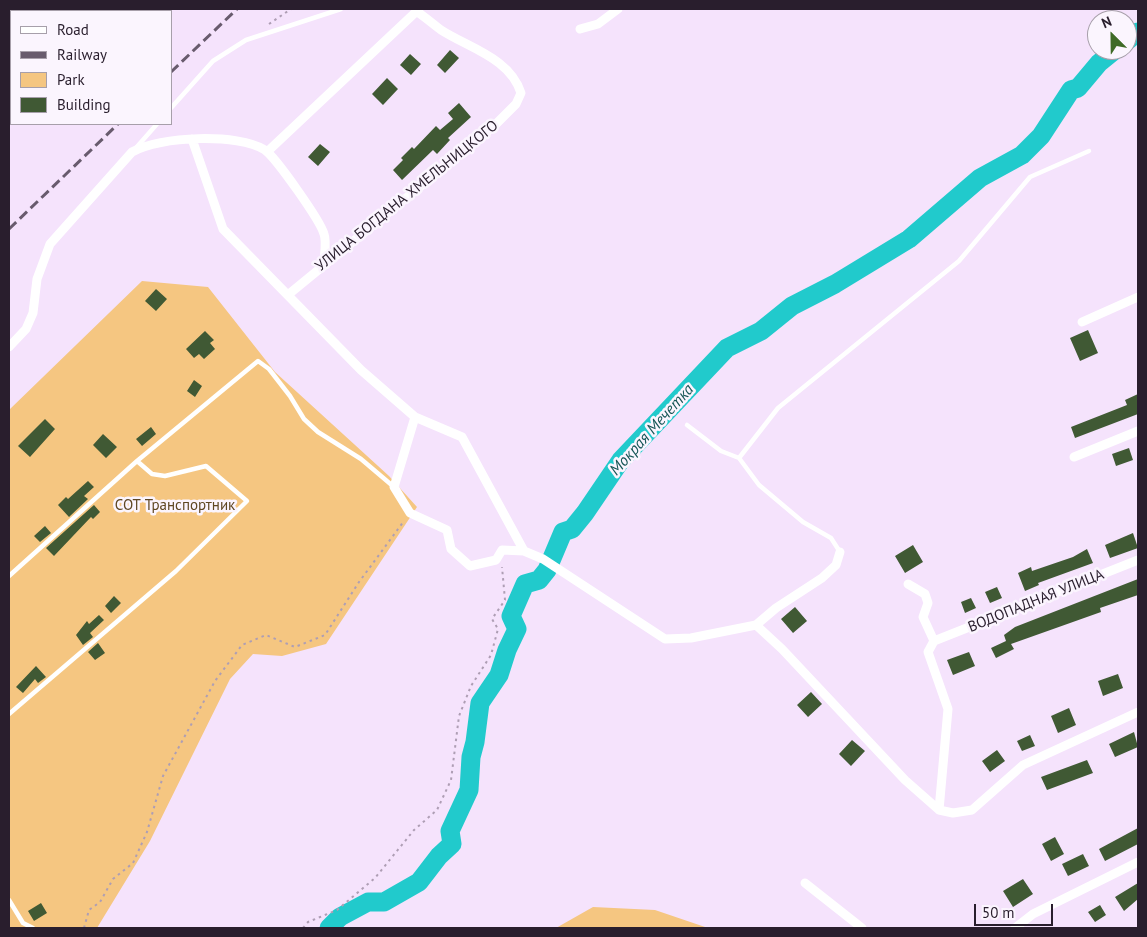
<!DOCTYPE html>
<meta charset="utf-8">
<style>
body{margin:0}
#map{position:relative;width:1147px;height:937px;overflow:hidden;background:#f5e3fc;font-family:"PT Sans",sans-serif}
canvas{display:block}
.frame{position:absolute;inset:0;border:10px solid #291e2d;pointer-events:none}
.legend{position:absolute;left:10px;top:10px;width:162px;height:115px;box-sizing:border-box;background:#fbf5fe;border:1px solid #a79faa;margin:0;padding:6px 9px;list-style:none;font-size:15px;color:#291e2d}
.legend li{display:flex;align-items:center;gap:10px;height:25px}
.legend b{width:25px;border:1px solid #a79faa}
.north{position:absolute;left:1087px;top:10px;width:50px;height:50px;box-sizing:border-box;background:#fbf5fe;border:1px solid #a79faa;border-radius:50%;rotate:337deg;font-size:14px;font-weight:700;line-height:20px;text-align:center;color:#291e2d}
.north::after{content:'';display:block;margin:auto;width:18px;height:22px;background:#3f6a27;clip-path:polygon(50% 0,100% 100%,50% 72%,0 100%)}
.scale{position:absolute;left:974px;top:904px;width:79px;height:22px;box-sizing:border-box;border:2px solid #291e2d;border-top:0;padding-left:6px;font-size:15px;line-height:18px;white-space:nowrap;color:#291e2d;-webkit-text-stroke:4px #fbf5fe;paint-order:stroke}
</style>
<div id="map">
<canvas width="1147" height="937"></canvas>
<div class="frame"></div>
<ul class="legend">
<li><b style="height:6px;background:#fff"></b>Road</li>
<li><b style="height:6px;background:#685b6d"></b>Railway</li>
<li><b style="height:14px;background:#f5c681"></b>Park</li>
<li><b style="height:14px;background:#405934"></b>Building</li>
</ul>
<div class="north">N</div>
<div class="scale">50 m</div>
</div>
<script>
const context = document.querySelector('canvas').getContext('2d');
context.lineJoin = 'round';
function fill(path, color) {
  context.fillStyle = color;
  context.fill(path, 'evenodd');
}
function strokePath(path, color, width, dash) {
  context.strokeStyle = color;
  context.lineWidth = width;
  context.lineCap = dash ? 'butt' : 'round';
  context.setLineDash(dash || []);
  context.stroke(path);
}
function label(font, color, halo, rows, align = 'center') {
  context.font = font + ' "PT Sans",sans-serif';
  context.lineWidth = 5;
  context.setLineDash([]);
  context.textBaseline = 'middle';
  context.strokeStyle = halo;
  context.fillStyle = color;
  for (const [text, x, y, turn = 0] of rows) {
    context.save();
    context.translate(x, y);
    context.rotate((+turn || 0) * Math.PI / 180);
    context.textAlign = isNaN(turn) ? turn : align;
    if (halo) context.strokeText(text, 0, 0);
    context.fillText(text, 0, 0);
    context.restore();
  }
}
fill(new Path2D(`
 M142 281 208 287 275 372 389 476 417 507 326 644 282 656 253 654 230 679 150 841 97 928H9V410Z
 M593 907 655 910 708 928H556Z`), '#f5c681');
strokePath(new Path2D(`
 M1127 41 1138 32
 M329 928 340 917 368 902H384L419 882 439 856 452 844 450 831 469 790 471 757 475 742 480 703 499 675 507 650 517 629 511 616 525 584 539 580 547 570 563 532 572 529 585 513 621 460 727 348 761 331 792 306 835 284 909 239 980 178 1022 155 1041 136 1071 90 1078 88 1099 63 1115 50`), '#21cacc', 19);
fill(new Path2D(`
 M450 50 459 58 445 73 437 65Z
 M410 54 421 64 411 75 400 65Z
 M387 78 398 89 383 105 372 94Z
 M459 103 471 117 448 138 450 140 437 154 433 150 402 180 393 170 403 160 401 158 412 147 414 149 436 126 440 130 453 119 448 113Z
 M320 144 330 152 318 166 308 157Z
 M156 289 167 299 156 311 145 301Z
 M1088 330 1098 353 1080 361 1070 338Z
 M205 331 214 340 210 343 215 349 204 359 199 354 194 358 186 349Z
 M194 380 202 386 195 397 187 391Z
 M1138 394V414L1075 438 1071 427 1127 405 1125 400Z
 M45 419 55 429 30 457 18 446Z
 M151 427 156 434 142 446 136 439Z
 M103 434 117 447 106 458 93 445Z
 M1129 448 1133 460 1116 466 1112 454Z
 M88 481 94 487 84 496 88 499 69 517 58 505 66 497 68 499Z
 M94 505 100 512 93 519 91 517 54 556 46 548Z
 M45 526 51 533 40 542 34 536Z
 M1133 533 1138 548 1110 558 1105 545Z
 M913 545 923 562 905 573 895 556Z
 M1087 549 1093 563 1038 583 1039 585 1025 591 1018 573 1031 567 1032 571 1073 557Z
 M1138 579V595L1100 608 1101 612 1011 644 1014 649 996 658 991 648 1006 641 1004 635 1015 627Z
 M997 587 1002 598 990 603 985 592Z
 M114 596 121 603 111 613 105 606Z
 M971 598 976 608 965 613 961 602Z
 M795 607 807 621 793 633 781 619Z
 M99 615 104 620 90 633 93 637 83 645 76 635 87 621 89 624Z
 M98 643 105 653 95 660 88 652Z
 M969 652 975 666 953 675 947 660Z
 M36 666 46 677 38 683 35 679 23 693 16 687Z
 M1118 674 1123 688 1103 696 1098 681Z
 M811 692 822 704 808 717 797 705Z
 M1069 708 1076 725 1058 733 1051 716Z
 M1134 732 1138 747 1115 757 1109 744Z
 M1030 735 1035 746 1022 751 1017 741Z
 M852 740 865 751 851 766 839 754Z
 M997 750 1005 761 990 772 982 761Z
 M1087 760 1093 773 1047 790 1041 777Z
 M1138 828V844L1105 861 1099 849Z
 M1055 837 1064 854 1051 861 1042 844Z
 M1083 854 1089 866 1068 876 1062 864Z
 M1023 879 1033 894 1013 907 1003 891Z
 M1138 883V899L1124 911 1115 897Z
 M41 903 47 913 34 921 28 911Z
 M1100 905 1106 915 1095 922 1088 912Z`), '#405934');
strokePath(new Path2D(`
 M269 24 291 9
 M84 928 89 910 100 902 113 879 133 863 147 832 163 776 215 681 242 645 266 635 295 647 325 635 359 582 404 521
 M303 928 308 922 337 910 375 878 414 830 437 810 451 780 459 716 471 686 491 655 498 629 492 619 505 600 502 567`), '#ae9eb4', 2, [2.5, 4]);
strokePath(new Path2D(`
 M171 108 213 61 246 40 341 9
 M135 149 157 124
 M687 425 721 451 739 458 759 485 803 522 831 538 840 552
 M739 458 778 408 959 261 1030 177 1089 151
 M9 576 137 461 258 361 269 369 290 396 304 419 318 432 361 459 394 487
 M9 714 176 571 247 501 206 466 165 476 152 474 137 461
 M9 900 23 923 33 928`), '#fff', 4.5);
strokePath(new Path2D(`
 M38 11 41 9
 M580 29 598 24 618 9
 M9 37 11 35
 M192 139 223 229 361 370 415 417 462 437 524 551
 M267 152 419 9
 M289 294 494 126 516 104 521 93C510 58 469 48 441 30 433 24 425 17 416 11
 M1082 322 1138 297
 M9 347 26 329 33 313 37 279 50 244 132 152C160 136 238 133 265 150 276 158 320 220 324 234 327 242 324 255 324 264
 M415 417 394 487 410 513 447 530 451 549 470 566 496 560 502 550 524 551 543 559 665 639 691 638 756 625 782 649 905 780 939 810 953 813 972 810 1023 765 1138 712
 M1074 457 1138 431
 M908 584 925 594 928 603 923 617 934 641 928 652 948 709 939 810
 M756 625 776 608 822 578 836 565 840 552
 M934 641 1138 560
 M805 883 862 928
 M1015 928 1033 914 1138 862`), '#fff', 9);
strokePath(new Path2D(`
 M171 72 237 9
 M9 229 118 124`), '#685b6d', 3, [10, 5]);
label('15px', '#291e2d', '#fbf5fe', [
 ["УЛИЦА БОГДАНА ХМЕЛЬНИЦКОГО",407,196,-39],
 ["ВОДОПАДНАЯ УЛИЦА",1036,601,-22]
]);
label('15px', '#5f4722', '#fbf5fe', [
 ["СОТ Транспортник",175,506]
]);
label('italic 16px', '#175757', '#fbf5fe', [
 ["Мокрая Мечетка",652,430,-48]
]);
</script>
